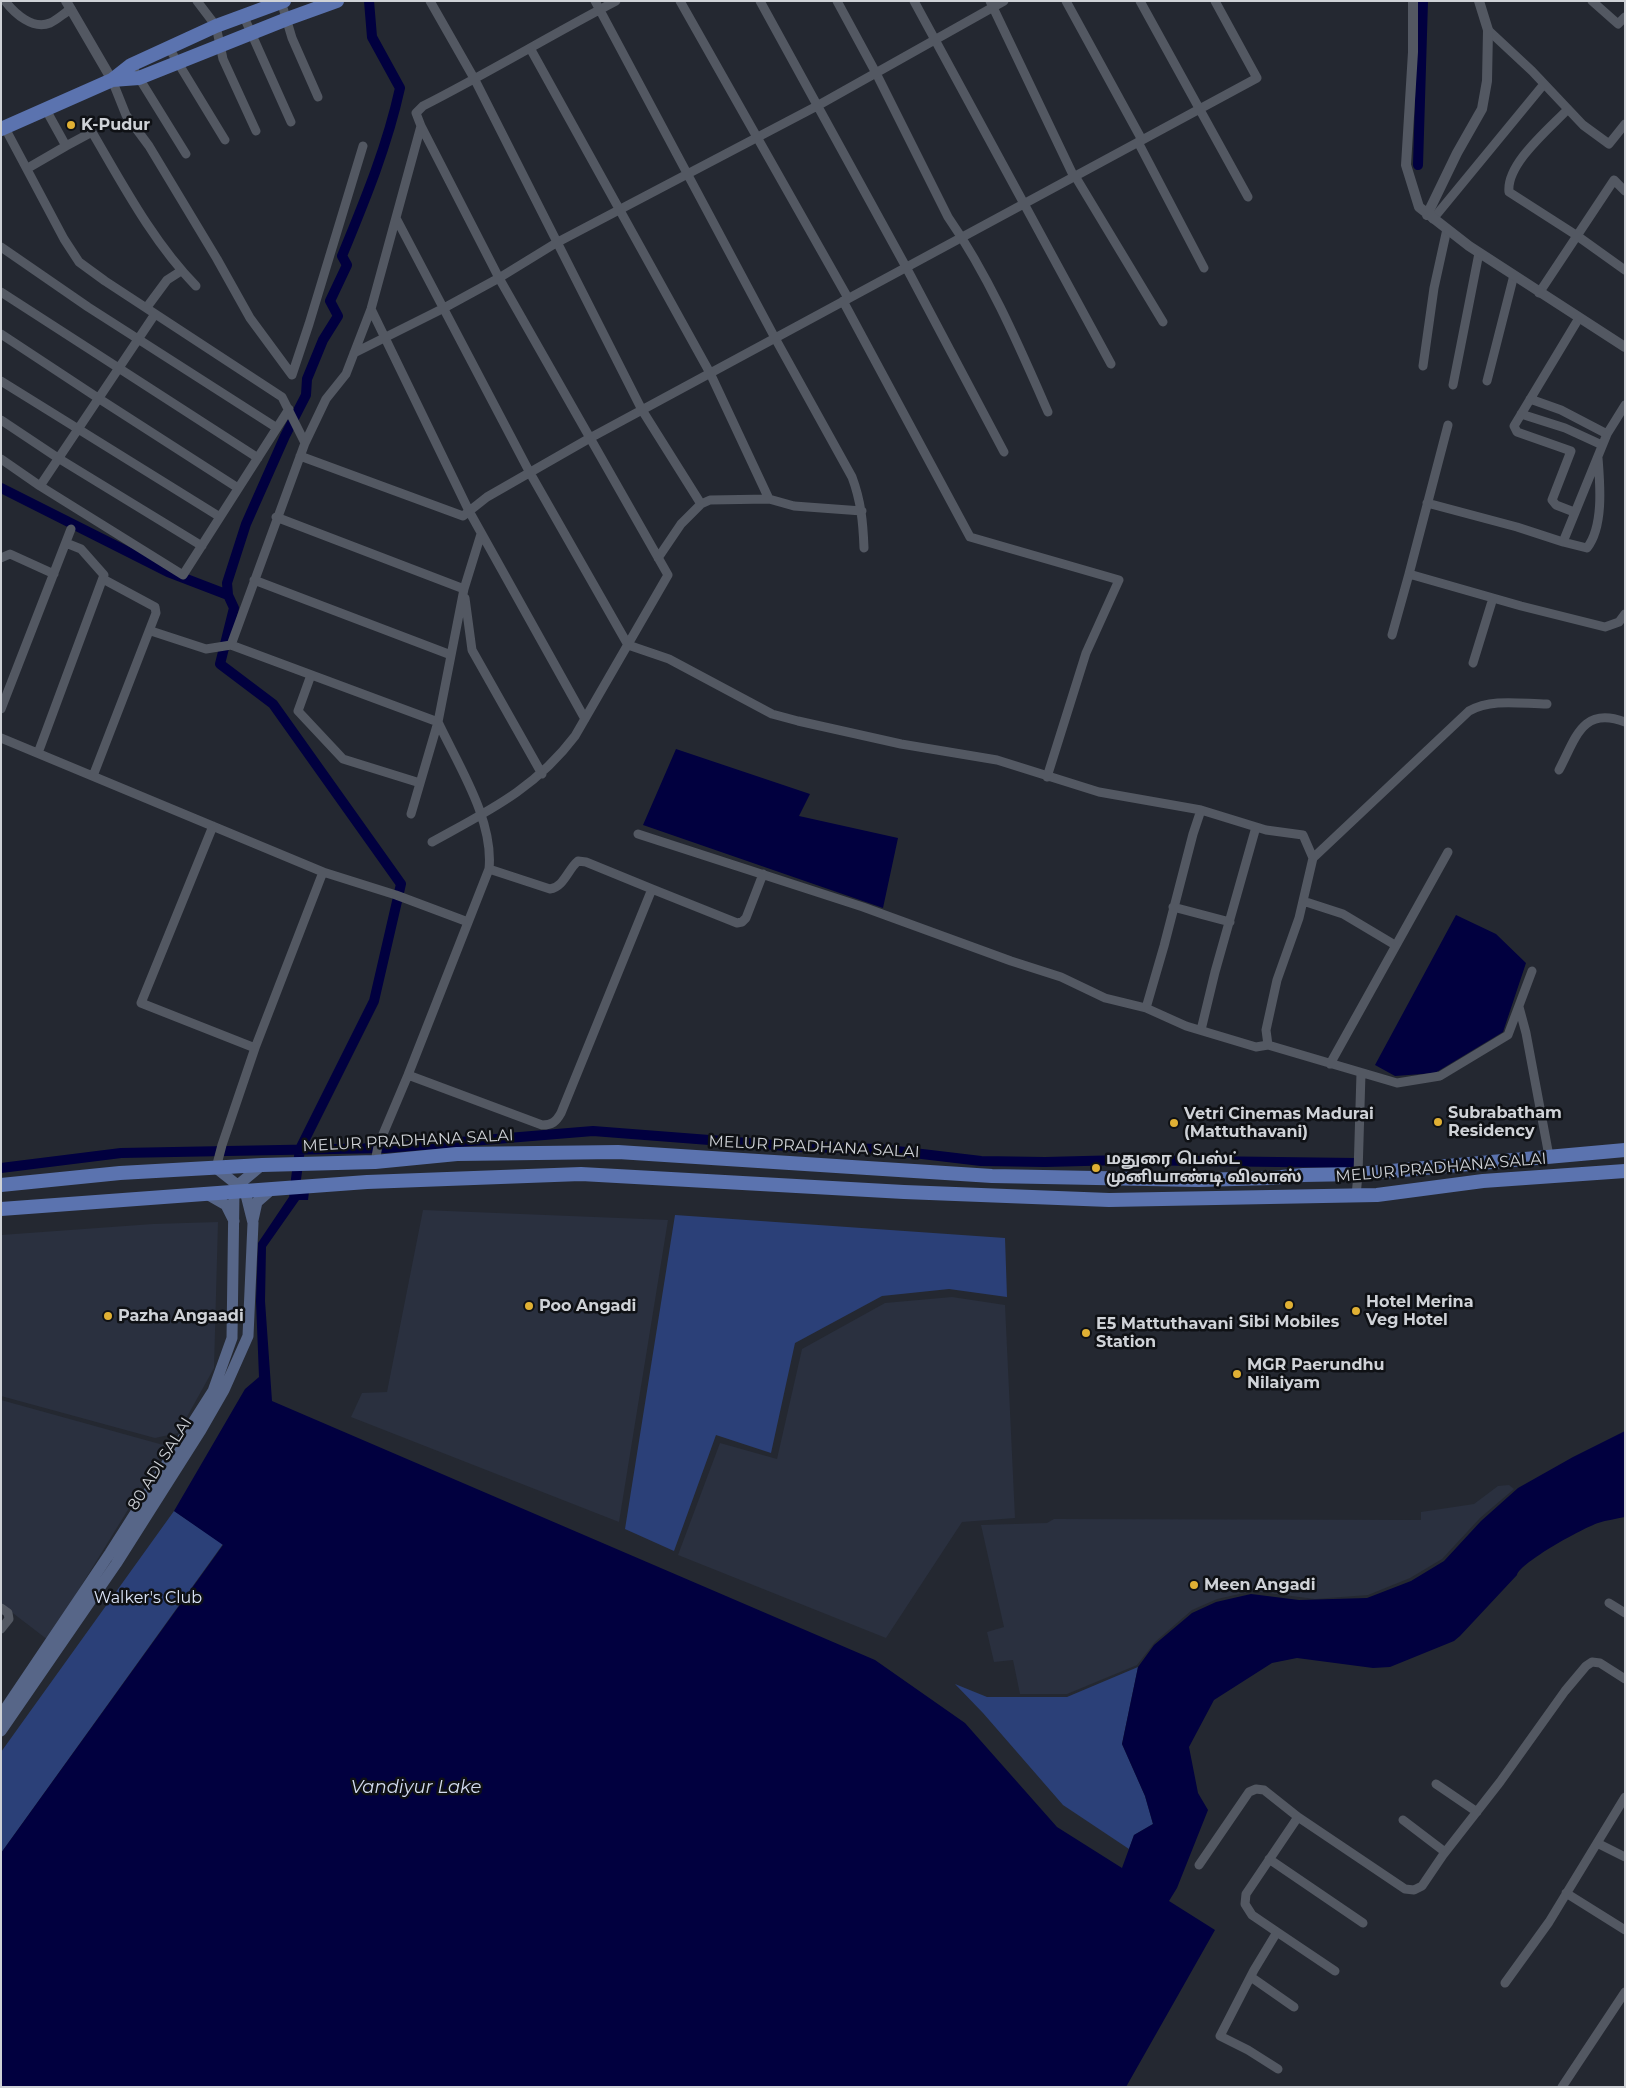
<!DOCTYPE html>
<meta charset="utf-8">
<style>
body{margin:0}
#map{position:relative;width:1626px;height:2088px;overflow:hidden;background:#242831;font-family:Montserrat,sans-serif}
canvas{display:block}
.frame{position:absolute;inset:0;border:2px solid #cfd2d7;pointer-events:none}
</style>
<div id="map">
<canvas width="1626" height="2088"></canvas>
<div class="frame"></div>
</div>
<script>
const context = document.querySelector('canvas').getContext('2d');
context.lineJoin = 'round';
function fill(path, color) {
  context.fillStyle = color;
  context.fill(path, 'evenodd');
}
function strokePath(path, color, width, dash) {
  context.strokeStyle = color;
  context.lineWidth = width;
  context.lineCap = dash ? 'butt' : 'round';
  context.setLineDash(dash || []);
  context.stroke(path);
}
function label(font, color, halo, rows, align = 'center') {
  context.font = font + ' Montserrat,"Noto Sans Tamil",sans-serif';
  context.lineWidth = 5;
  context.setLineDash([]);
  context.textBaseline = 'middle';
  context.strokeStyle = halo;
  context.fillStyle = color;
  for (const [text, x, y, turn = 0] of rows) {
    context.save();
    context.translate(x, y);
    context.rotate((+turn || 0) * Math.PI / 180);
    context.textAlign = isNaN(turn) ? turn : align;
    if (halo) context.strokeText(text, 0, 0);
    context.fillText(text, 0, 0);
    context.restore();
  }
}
fill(new Path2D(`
 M423 1210 668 1220 619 1522 351 1417 362 1393 387 1392Z
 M218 1222 214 1368 178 1433 155 1438 1 1396V1235L153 1224Z
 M952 1297 1005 1305 1015 1518 962 1522 886 1638 678 1555 720 1443 777 1459 802 1349 885 1303Z
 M1 1400 167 1446 48 1640 1 1604Z
 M1509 1485 1514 1489 1480 1518 1442 1559 1410 1578 1368 1595 1315 1599 1253 1591 1217 1599 1192 1610 1155 1642 1137 1665 1067 1694H1020L1013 1660 994 1662 987 1632 1004 1627 981 1525 1047 1523 1054 1519 1421 1520V1512L1474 1504 1498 1486Z`), '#2a303f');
fill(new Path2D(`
 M675 1215 1005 1238 1007 1297 949 1289 882 1296 795 1343 771 1453 716 1435 674 1551 625 1529Z
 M174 1511 223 1544 1 1853V1752Z
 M1138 1667 1122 1744 1145 1796 1153 1824 1134 1835 1129 1849 1063 1805 983 1713 955 1684 987 1697H1067Z`), '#2b4078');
fill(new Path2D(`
 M676 749 810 794 799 816 898 838 883 908 643 825Z
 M1456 915 1496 934 1526 963 1503 1032 1435 1073 1395 1076 1375 1065Z
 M309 1192 308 1200H299L266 1247 265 1301 272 1401 875 1660 965 1723 1057 1827 1122 1868 1134 1835 1153 1824 1145 1796 1122 1744 1138 1667 1154 1645 1192 1613 1216 1602 1251 1594 1299 1600 1367 1598 1411 1581 1444 1561 1481 1521 1518 1488 1573 1457 1625 1431V1517C1616 1519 1607 1520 1598 1523 1583 1528 1521 1562 1517 1575L1460 1636 1454 1641 1390 1667 1373 1668 1297 1658 1272 1663 1214 1700 1189 1747 1198 1793 1208 1810 1177 1888 1169 1901 1215 1930 1126 2087H1V1853L223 1545 174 1511 245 1389 259 1377 256 1301 258 1243 291 1194Z`), '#01003f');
strokePath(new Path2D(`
 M1418 165 1423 1
 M1 488 168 572 228 595 234 608 220 664 273 704 401 884 374 1001 300 1149 294 1194
 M228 595 227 583 246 524 285 436 306 395 307 379 323 340 338 316 330 301 347 265 342 256C365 200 387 147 400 88L372 37 369 1
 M1 1168 121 1153 386 1148 593 1131 800 1147 880 1149 981 1161 1045 1162 1123 1160 1355 1163`), '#01003f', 10);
strokePath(new Path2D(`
 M5 1C15 14 33 30 50 23 57 20 64 13 71 9
 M197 1 216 26 223 59 256 131
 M281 1 292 38 318 97
 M430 1 475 80 642 410 701 504
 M595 1 775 338 852 477C861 501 863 522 864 548
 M680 1 848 298
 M760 1 906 267 1004 452
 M837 1 876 73 948 217C989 276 1019 346 1048 412
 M914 1 1111 364
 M990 1 1074 177
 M1066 1 1142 140
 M1140 1 1248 197
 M1592 1 1618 24 1625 17
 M244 17 291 122
 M1488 30 1532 71 1583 125 1609 144 1625 124
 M169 48 225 140
 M530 48 710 373 769 499
 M131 65 186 154
 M112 80 126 115 149 146 217 259 250 318 292 375
 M1568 109C1549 129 1506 164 1509 192L1576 235 1625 270
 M421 126 416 113 423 106C488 73 551 35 616 1
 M5 128 64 239 79 262 105 281 282 397 305 443 231 645 438 722C458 765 494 820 489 869L408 1075 378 1146 375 1162
 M1138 142 1204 268
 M66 146 92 132C123 185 153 242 196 286
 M28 168 66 146 45 108
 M1075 176 1163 322
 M396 218 530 473 628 645 669 659 772 714 798 721 901 744 997 760 1099 792 1201 810 1266 830 1303 835 1313 858 1299 918 1277 980 1266 1030 1268 1045 1397 1083 1440 1076 1508 1035 1532 971
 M1433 219 1544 84
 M1 247 88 307 277 428
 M1 292 258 458
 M1539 293 1614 180 1625 191
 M843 301 970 537 1119 580 1086 653 1047 777
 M147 307 167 280 181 271
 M371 309 469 511 585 719
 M1 334 98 398 238 488
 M354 353 444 308 499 278 556 243 817 106 1004 1
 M1423 366 1434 288 1447 229
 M292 375 309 324 363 146
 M1 381 220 517
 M1487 381 1514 275
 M1453 385 1479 253
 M1530 399 1561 410 1607 434
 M1521 414 1565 428 1602 445
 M1 420 58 458 202 546
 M305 443 326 399 346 374 371 309 421 126 499 278 668 575 575 736C535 789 488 811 432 842
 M300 456 463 516 487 497 590 438 1257 78 1215 1
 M1 459 40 486 183 575 289 409
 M40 486 155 314
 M1427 503 1517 527 1563 542 1607 434 1625 405
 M1574 512 1556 505 1552 500 1571 451 1517 432 1514 426 1579 318
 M276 517 464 589 481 534
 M1563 542 1587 548C1604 526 1600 484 1598 458
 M1 558 10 554 54 574
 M658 558 681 524 701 504 710 500 769 499 794 506 862 511
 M1409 574 1448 425
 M254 580 451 655
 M465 598 472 650 542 774
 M151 631 206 649 231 645
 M1392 635 1409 574 1521 606 1605 627 1619 622 1625 614
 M1473 663 1493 598
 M311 675 298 711 343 759 420 783
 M1 709 71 529
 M1 738 323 872 255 1048 222 1145 216 1168
 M38 753 104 575 81 549 66 543
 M1559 770C1576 738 1582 706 1625 722
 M93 776 156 613 155 607 103 579
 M411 814 438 722 464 589
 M213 826 141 1003 255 1048
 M638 834 863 907 1011 961 1061 977 1105 998 1146 1008 1186 1026 1256 1047 1268 1045
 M1313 858 1469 711C1492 698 1522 704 1547 704
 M489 869 550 889C564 887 568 869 578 861L586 862 652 889
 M323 872 396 895 468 922
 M1303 901 1343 914 1395 945
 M1173 907 1230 922
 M1519 1007 1526 1033 1549 1156
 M1146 1008 1164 946 1193 834 1201 810
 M1201 1030 1215 972 1256 827
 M1330 1064 1448 852
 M408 1075 542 1125C552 1125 556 1122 561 1113L652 889 737 923 742 922 746 918 763 874
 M1356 1196 1358 1174 1361 1073
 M1609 1603 1625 1613
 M1 1608 8 1613 9 1619 1 1629
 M1436 1784 1477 1812
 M1403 1820 1445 1852
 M1597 1843 1625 1857
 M1269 1859 1363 1923
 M1199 1865 1249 1792 1256 1789 1264 1790 1298 1817 1405 1889 1414 1890 1422 1886 1443 1855 1500 1782 1565 1691 1586 1666 1592 1662 1600 1663 1625 1679
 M1566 1893 1625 1930
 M1277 1932 1335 1971
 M1251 1977 1294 2007
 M1505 1983 1549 1922 1625 1797
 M1278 2069 1248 2050 1220 2036 1254 1970 1277 1932 1252 1915 1245 1904 1246 1894 1298 1817
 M1562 2087 1625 1992`), '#535862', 9);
strokePath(new Path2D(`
 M66 1 112 80
 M1413 1V52L1406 165 1419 207 1469 246 1625 347
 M1427 215 1457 153 1482 109 1487 81 1488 30 1479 1`), '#535862', 10);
strokePath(new Path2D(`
 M205 1193 226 1205 234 1221
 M253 1220 257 1202 272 1189
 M1 1715 110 1553 213 1391 232 1338 234 1192 238 1185 262 1165
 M1 1731 116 1564 201 1430 224 1390 248 1336 253 1223 245 1191 216 1168`), '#576688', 11);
strokePath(new Path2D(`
 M112 80 139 78 287 19 337 1
 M1 129 112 80 131 65 216 26 284 1
 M1 1185 120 1173 262 1165 375 1162 457 1154 618 1152 992 1176 1199 1180 1271 1178 1303 1175 1358 1174 1625 1150
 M1 1209 367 1182 581 1174 904 1192 1109 1200 1377 1195 1483 1181 1625 1171`), '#5b73af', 14);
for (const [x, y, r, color] of [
 [71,125,5,"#e0b034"],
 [1438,1122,5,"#e0b034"],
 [1174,1123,5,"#e0b034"],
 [1096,1168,5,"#e0b034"],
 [1289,1305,5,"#e0b034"],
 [529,1306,5,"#e0b034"],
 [1356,1311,5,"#e0b034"],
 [108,1316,5,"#e0b034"],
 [1086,1333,5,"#e0b034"],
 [1237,1374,5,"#e0b034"],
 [1194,1585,5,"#e0b034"]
]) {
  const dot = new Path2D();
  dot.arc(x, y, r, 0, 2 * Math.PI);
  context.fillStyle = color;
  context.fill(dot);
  strokePath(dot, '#0f1115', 2);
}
label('bold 16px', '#cfd2d7', '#0f1115', [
 ["K-Pudur",81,125],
 ["Subrabatham",1448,1113],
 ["Residency",1448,1131],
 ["Vetri Cinemas Madurai",1184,1114],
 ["(Mattuthavani)",1184,1132],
 ["மதுரை பெஸ்ட்",1106,1159],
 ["முனியாண்டி விலாஸ்",1106,1177],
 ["Hotel Merina",1366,1302],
 ["Veg Hotel",1366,1320],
 ["Poo Angadi",539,1306],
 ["Pazha Angaadi",118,1316],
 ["Sibi Mobiles",1289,1322,"center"],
 ["E5 Mattuthavani",1096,1324],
 ["Station",1096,1342],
 ["MGR Paerundhu",1247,1365],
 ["Nilaiyam",1247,1383],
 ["Meen Angadi",1204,1585]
], 'left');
label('16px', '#cfd2d7', '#0f1115', [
 ["MELUR PRADHANA SALAI",408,1141,-3],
 ["MELUR PRADHANA SALAI",814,1147,3],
 ["MELUR PRADHANA SALAI",1441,1168,-5],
 ["80 ADI SALAI",160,1464,-58]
]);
label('16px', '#dbe4f8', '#0f1115', [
 ["Walker's Club",148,1598]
]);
label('italic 18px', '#d3dcf0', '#0f1115', [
 ["Vandiyur Lake",416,1788]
]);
</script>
